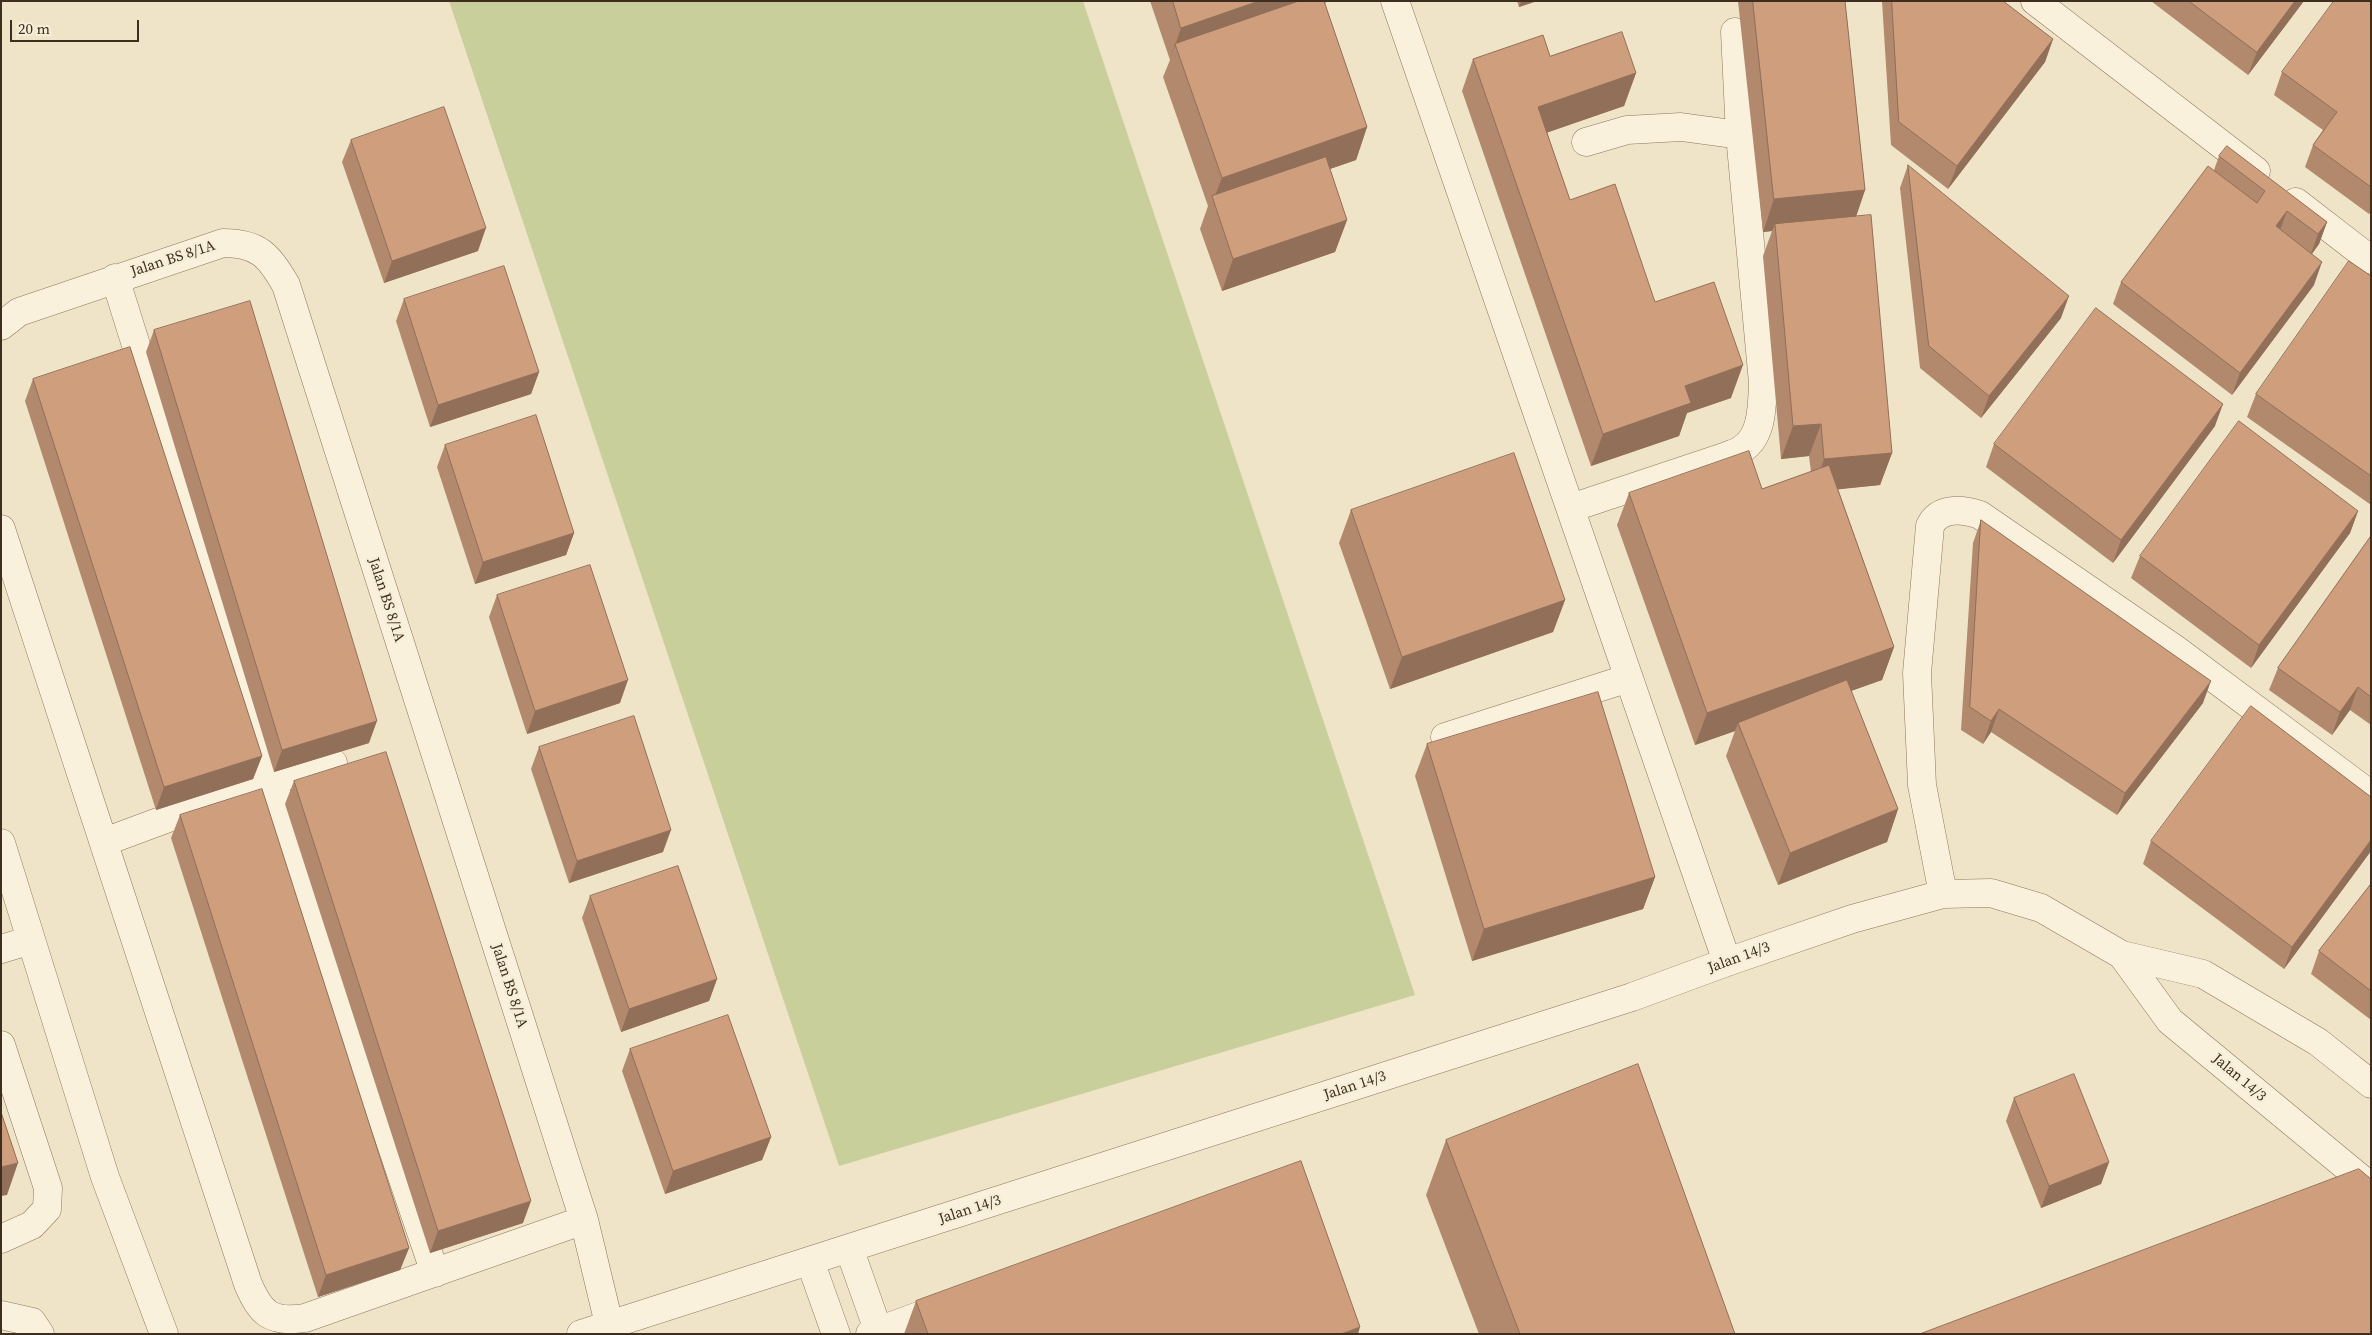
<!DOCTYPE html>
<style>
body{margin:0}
#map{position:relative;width:2372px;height:1335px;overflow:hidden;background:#f0e4c8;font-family:"Source Serif 4",serif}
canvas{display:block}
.frame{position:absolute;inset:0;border:2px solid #3d2e20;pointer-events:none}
.scale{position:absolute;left:10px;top:20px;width:129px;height:22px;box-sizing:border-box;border:2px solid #3d2e20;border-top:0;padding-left:6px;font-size:15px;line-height:18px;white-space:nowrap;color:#3d2e20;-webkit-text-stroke:4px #f7eed8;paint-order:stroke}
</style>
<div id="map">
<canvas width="2372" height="1335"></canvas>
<div class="frame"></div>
<div class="scale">20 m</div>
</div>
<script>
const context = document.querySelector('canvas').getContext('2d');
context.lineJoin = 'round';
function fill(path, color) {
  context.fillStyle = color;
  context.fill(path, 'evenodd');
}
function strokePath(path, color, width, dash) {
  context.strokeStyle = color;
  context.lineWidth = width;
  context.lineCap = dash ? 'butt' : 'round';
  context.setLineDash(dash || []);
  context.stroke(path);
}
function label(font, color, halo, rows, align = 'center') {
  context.font = font + ' "Source Serif 4",serif';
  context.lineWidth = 5;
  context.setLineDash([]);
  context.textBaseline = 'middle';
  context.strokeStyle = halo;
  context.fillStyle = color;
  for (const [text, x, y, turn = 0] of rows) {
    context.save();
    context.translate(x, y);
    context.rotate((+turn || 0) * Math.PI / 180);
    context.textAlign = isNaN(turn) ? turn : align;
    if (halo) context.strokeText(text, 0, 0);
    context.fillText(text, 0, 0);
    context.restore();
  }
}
fill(new Path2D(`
 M449 1H1083L1415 995 839 1166Z`), '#c9cf9b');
const minor = new Path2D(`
 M1395 1 1727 962
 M2035 1 2256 171
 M1586 142 1627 130 1681 127 1740 135
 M2296 202 2371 260
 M115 278 331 968 435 1273
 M1 326 19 312 223 243C258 243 269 255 286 285L584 1220 609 1324
 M1571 508 1724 457C1730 454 1737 453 1742 449 1763 436 1762 404 1763 383L1740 135 1735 32
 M1 529 248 1284C261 1314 271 1323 305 1318L584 1220
 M1445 737 1629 678
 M104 842 271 780 333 763
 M1 843 105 1177 164 1334
 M1943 894 1922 785 1917 673 1930 526C1939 507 1962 509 1980 515L2175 649 2371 795
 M1 949 31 940
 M2122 955 2170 1021 2371 1187
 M1 1045 48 1188 47 1209 32 1225 1 1239
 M849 1248 878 1330
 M810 1261 836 1334
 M1 1315 32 1322 40 1334
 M581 1334 1632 997 1727 962 1852 919 1943 894 1991 893 2041 908 2122 955 2203 974 2318 1042 2371 1084
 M870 1334 943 1307`);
strokePath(minor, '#8d765c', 29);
strokePath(minor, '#faf1dc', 28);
fill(new Path2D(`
 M1150 1H1326L1325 4 1367 127 1356 160 1330 169 1347 220 1335 252 1222 291 1200 229 1208 206 1163 77 1170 60Z
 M1517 1H1537L1519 7Z
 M1738 1H1845L1865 190 1856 217 1892 453 1880 485 1838 489 1894 647 1882 680 1851 691 1898 809 1887 842 1778 885 1726 756 1735 731 1695 745 1617 525 1629 493 1762 489 1811 472 1809 456 1781 459 1763 256 1772 231 1763 232Z
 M1882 1H2003L2053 39 2045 62 1948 189 1891 145Z
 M2151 1H2304L2248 75Z
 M2371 1V212L2369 214 2305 167 2313 145 2323 130 2274 95 2282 72Z
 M1550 56 1636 73 1624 106 1547 132 1570 200 1655 302 1731 398 1687 413 1679 436 1591 466 1462 91 1473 59Z
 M351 140 478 251 384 283 342 162Z
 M2219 156 2327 222 2319 244 2312 254 2314 285 2232 395 2113 304 2121 282 2214 170Z
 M1908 165 2061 318 1981 418 1920 368 1900 188Z
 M2371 276V505L2247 417 2256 394Z
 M404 299 539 372 531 394 430 427 396 321Z
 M154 330 369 743 274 772 146 352Z
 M33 379 262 756 253 779 156 810 25 401Z
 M2215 426 2113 563 1986 467 1994 444Z
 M445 445 574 533 566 555 475 584 437 467Z
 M1351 510 1565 600 1553 632 1390 689 1339 543Z
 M2358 511 2350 533 2251 668 2131 578 2140 556Z
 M1981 520 2203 703 2117 815 1991 732 1983 744 1961 730 1973 543Z
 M2371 536V725L2350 710 2332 735 2269 690 2278 668Z
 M497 595 620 703 527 734 489 617Z
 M1427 744 1655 877 1643 909 1472 961 1415 776Z
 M539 747 663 852 569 883 531 769Z
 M294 781 523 1223 430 1253 285 804Z
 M2371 797V851L2284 969 2143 864 2151 841Z
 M180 815 409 1248 400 1270 318 1297 171 838Z
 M2371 884V1020L2311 974 2319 951Z
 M590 896 717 979 709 1001 621 1032 582 918Z
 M630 1049 771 1137 762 1160 665 1194 622 1071Z
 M2014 1098 2109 1162 2101 1184 2041 1208 2006 1121Z
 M1446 1140 1735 1334H1479L1426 1195Z
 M916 1301 1358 1334H904Z`), '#b2896c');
fill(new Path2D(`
 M1259 1H1326L1323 8 1175 44 1170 60 1181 28Z
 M1521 1H1537L1519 7Z
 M2295 1H2304L2248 75 2257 52Z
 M2053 39 2045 62 1948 189 1957 166Z
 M1636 73 1624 106 1526 140 1538 107Z
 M1367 127 1356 160 1216 208 1213 201 1222 178Z
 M1865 190 1854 222 1775 224 1772 231 1763 232 1774 199Z
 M2287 211 2279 233 2276 226Z
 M1347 220 1335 252 1222 291 1233 259Z
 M2327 222 2319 244 2310 256 2318 234Z
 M486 228 478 251 384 283 392 261Z
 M2322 262 2314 285 2232 395 2240 373Z
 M2069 296 2061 318 1981 418 1989 396Z
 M1743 365 1731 398 1687 413 1679 436 1591 466 1603 434 1685 386Z
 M539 372 531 394 430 427 438 405Z
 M2223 404 2215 426 2113 563 2121 540Z
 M1821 424 1809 456 1781 459 1793 426Z
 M1892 453 1880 485 1813 492 1824 459Z
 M2358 511 2350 533 2251 668 2259 645Z
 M574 533 566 555 475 584 483 562Z
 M1565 600 1553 632 1390 689 1402 657Z
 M1894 647 1882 680 1740 730 1738 723 1735 731 1695 745 1707 713Z
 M628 680 620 703 527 734 535 711Z
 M2211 681 2203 703 2117 815 2125 793Z
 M2358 687 2350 710 2332 735 2340 712Z
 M1999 709 1991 732 1983 744 1991 721Z
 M377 721 369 743 274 772 282 750Z
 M262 756 253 779 156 810 164 787Z
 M1898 809 1887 842 1778 885 1790 853Z
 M671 830 663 852 569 883 577 861Z
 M2371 840V851L2284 969 2292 947Z
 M1655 877 1643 909 1472 961 1484 929Z
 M717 979 709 1001 621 1032 629 1009Z
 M771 1137 762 1160 665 1194 673 1171Z
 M2109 1162 2101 1184 2041 1208 2049 1186Z
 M18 1163 7 1195 1 1196V1167Z
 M531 1201 523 1223 430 1253 438 1231Z
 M409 1248 400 1270 318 1297 326 1275Z
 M1360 1327 1358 1334H1341Z`), '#916f58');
const building = new Path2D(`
 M1173 1H1259L1181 28Z
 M1299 1H1324L1367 127 1222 178 1175 44Z
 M1753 1H1845L1865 190 1774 199Z
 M1892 1H2003L2053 39 1957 166 1899 122Z
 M2189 1H2295L2257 52Z
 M2334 1H2371V187L2313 145 2337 112 2282 72Z
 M1622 32 1636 73 1538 107 1570 200 1615 184 1655 302 1714 282 1743 365 1685 386 1691 403 1603 434 1473 59 1543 35 1550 56Z
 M444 107 486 228 392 261 351 140Z
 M2227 146 2327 222 2318 234 2287 211 2276 226 2322 262 2240 373 2121 282 2208 166 2257 203 2265 191 2219 156Z
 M1326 157 1347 220 1233 259 1212 196Z
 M1908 165 2069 296 1989 396 1929 346Z
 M1871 215 1892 453 1824 459 1821 424 1793 426 1775 224Z
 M2349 261 2371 276V476L2256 394Z
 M504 266 539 372 438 405 404 299Z
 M250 301 377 721 282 750 154 330Z
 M2096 308 2223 404 2121 540 1994 444Z
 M130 347 262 756 164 787 33 379Z
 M536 415 574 533 483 562 445 445Z
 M2239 421 2358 511 2259 645 2140 556Z
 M1749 451 1762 489 1829 465 1894 647 1707 713 1629 493Z
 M1514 453 1565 600 1402 657 1351 510Z
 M1981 520 2211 681 2125 793 1999 709 1991 721 1970 707Z
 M2371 536V697L2358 687 2340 712 2278 668Z
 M590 565 628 680 535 711 497 595Z
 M1847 680 1898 809 1790 853 1738 723Z
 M1598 692 1655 877 1484 929 1427 744Z
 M2251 706 2371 797V840L2292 947 2151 841Z
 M634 716 671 830 577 861 539 747Z
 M386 752 531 1201 438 1231 294 781Z
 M262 789 409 1248 326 1275 180 815Z
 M678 866 717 979 629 1009 590 896Z
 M2371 884V991L2319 951Z
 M728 1015 771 1137 673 1171 630 1049Z
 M1638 1064 1735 1334H1520L1446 1140Z
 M2074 1074 2109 1162 2049 1186 2014 1098Z
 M1 1112 18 1163 1 1167Z
 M1301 1161 1360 1327 1341 1334H928L916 1301Z
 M2359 1169 2371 1179V1334H1920Z`);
fill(building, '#cf9f7d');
strokePath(building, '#916f58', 1);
label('15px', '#3d2e20', '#f7eed8', [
 ["Jalan BS 8/1A",173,259,-18],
 ["Jalan BS 8/1A",386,600,72],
 ["Jalan 14/3",1739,958,-20],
 ["Jalan BS 8/1A",509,986,72],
 ["Jalan 14/3",2239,1078,40],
 ["Jalan 14/3",1355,1086,-18],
 ["Jalan 14/3",970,1210,-18]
]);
</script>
